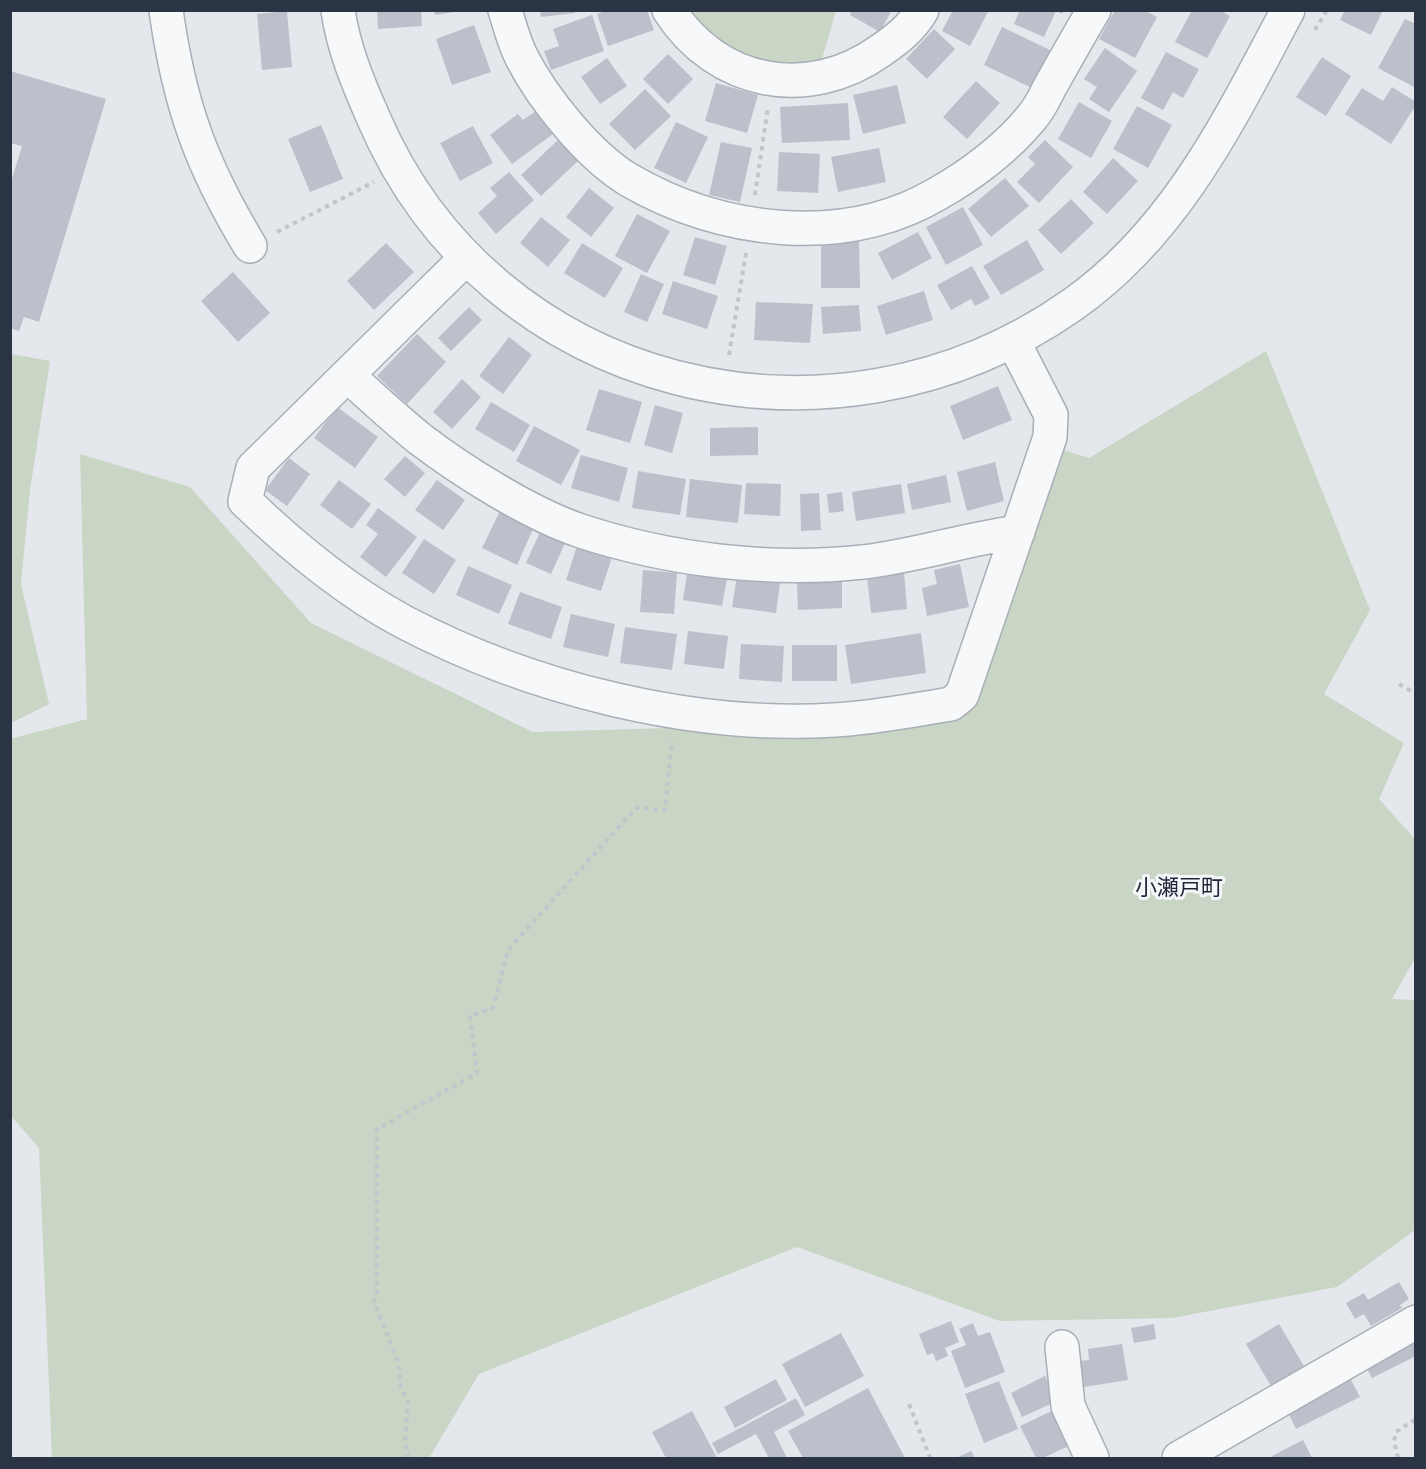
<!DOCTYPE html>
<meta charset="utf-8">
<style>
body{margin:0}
#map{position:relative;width:1426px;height:1469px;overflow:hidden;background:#e4e7ec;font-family:Quicksand,sans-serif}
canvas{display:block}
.frame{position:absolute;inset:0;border:12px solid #2b3445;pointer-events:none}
</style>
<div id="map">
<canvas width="1426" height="1469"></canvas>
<div class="frame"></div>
</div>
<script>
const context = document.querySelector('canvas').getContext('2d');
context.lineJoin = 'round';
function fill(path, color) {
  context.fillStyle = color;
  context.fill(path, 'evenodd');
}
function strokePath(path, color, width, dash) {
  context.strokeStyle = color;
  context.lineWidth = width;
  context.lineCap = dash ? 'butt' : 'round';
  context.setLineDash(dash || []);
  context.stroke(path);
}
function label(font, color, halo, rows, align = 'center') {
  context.font = font + ' Quicksand,"Noto Sans JP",sans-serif';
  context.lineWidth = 6;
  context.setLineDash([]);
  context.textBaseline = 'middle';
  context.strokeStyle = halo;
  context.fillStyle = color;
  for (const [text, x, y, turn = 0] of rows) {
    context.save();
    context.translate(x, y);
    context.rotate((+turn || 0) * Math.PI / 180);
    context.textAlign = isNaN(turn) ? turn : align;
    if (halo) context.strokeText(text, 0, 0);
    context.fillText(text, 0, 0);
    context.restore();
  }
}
fill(new Path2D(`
 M684 11H836L820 66 778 67 750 58 714 41Z
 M1266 351 1370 610 1324 694 1404 743 1379 799 1415 839V958L1392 999 1415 1000V1230L1337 1287 1172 1318 1000 1321 797 1247 479 1374 429 1458H52L39 1148 11 1116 10 739 87 719 80 454 190 487 311 623 533 732 940 720 1048 445 1089 458Z
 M11 354 50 361 30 490 21 584 49 704 11 723Z`), '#c9d6c5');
fill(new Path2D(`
 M377 10H421L422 26 378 29Z
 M434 10H454V12L435 15Z
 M540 10H574L575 13 541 17Z
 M608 10H647L654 30 608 46 597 14Z
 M852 10H892L880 32 850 15Z
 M953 10H989L970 46 942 31Z
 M1020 10H1064L1062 14 1056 11 1044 37 1014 24Z
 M1115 10H1144L1157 17 1135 58 1099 39Z
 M1192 10H1219L1230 16 1207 58 1175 42Z
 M1345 10H1383L1371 35 1340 20Z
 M287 11 292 67 262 70 257 14Z
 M592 15 604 51 551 70 544 51 559 46 553 29Z
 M1405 19 1416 24V88L1378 68Z
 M474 25 491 72 452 85 436 39Z
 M1002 27 1050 50 1032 88 984 65Z
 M934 29 955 49 927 79 906 59Z
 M1105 48 1137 71 1109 112 1089 99 1097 87 1084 79Z
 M1166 52 1199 69 1183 98 1173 92 1163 110 1141 98Z
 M668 54 693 79 668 104 643 79Z
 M1322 57 1351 76 1326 116 1296 97Z
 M607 58 627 86 600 104 581 77Z
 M10 71 106 99 39 322 24 317 19 331 10 328V185L22 146 10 143Z
 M976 81 1000 103 967 139 943 117Z
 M716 83 758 95 747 133 705 121Z
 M897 85 906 123 863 134 853 95Z
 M1392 87 1416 102V105L1391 144 1345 114 1362 88 1383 101Z
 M645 89 671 116 635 150 609 124Z
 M1079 102 1112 121 1091 158 1058 139Z
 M848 103 850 140 782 143 780 107Z
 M1137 106 1172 125 1148 168 1113 149Z
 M536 111 553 134 512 164 490 135 518 114 523 120Z
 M676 122 708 137 686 183 654 168Z
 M321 125 343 179 310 192 288 139Z
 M473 126 493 163 460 181 440 143Z
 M559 139 579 160 541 196 521 175Z
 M1045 140 1073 167 1039 203 1017 182 1035 164 1028 157Z
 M721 142 752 148 740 202 709 195Z
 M879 148 886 182 838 192 831 157Z
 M779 152 820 154 818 193 777 191Z
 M1113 158 1138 181 1107 214 1083 192Z
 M509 172 534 200 496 234 478 213 497 196 490 188Z
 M1005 178 1029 206 991 237 968 209Z
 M589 188 614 208 591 237 566 217Z
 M1071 199 1094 223 1061 254 1038 230Z
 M963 207 983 245 946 265 926 227Z
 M637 214 670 231 647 273 615 256Z
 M541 217 570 240 548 267 520 243Z
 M918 232 932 258 892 280 878 253Z
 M695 237 727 246 715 285 683 275Z
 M1027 240 1044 270 1001 295 983 266Z
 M821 241H859L860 288H821Z
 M386 243 414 272 374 310 347 281Z
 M582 243 623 268 605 298 564 273Z
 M972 266 990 298 975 306 971 299 951 310 937 285Z
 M233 272 270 313 238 342 201 301Z
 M641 274 664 284 647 322 624 312Z
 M673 281 718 296 707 329 662 314Z
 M924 291 933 320 886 335 877 306Z
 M756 302 813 304 810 343 754 340Z
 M859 305 861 331 823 334 821 307Z
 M469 307 482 320 451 351 438 338Z
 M417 334 446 362 407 404 377 376Z
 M509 337 532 355 503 394 479 376Z
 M462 379 481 397 452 429 433 412Z
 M998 386 1012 420 963 440 950 406Z
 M599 389 642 402 630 443 586 430Z
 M491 402 530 425 514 452 475 429Z
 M655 405 683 413 672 453 644 445Z
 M337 407 378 437 355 468 314 438Z
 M534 426 580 450 561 485 516 461Z
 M758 427V455L710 456V428Z
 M581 455 628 468 619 502 571 488Z
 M405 456 425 473 405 497 384 479Z
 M289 458 310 474 287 506 265 490Z
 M995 462 1004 501 967 511 957 472Z
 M638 471 686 479 680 515 632 508Z
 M946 475 951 502 912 510 907 484Z
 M690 479 742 485 738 523 686 517Z
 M339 480 371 504 352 529 320 505Z
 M437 480 465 500 443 530 415 510Z
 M746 483 781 484 780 516 744 514Z
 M901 484 905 513 856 521 852 492Z
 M842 492 844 511 829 513 827 494Z
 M819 493 821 530 801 531 800 494Z
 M378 508 417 537 386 577 360 557 378 534 366 525Z
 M500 511 534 527 517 565 482 548Z
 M545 521 570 532 551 574 526 563Z
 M424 539 456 560 434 594 402 573Z
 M577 546 612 557 601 591 566 580Z
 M960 564 969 607 927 616 922 588 937 584 934 570Z
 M468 566 512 585 499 614 456 595Z
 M688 568 728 574 722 606 683 600Z
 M643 570 677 573 674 614 640 612Z
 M738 570 781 576 776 613 732 607Z
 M904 572 907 609 871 613 867 576Z
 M842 581V608L798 610 797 583Z
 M520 592 562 607 551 639 508 624Z
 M571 614 615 624 608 657 563 647Z
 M625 627 677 634 672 670 620 663Z
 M688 631 728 636 724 669 684 664Z
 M921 633 926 673 851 684 845 645Z
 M741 644 784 646 782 682 739 679Z
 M792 645H837V681H792Z
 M1399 1282 1409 1299 1400 1305 1402 1308 1371 1326 1364 1314 1355 1319 1346 1303 1364 1293 1368 1300Z
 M951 1321 959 1342 945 1348 948 1356 936 1361 933 1353 927 1355 919 1334Z
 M973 1323 978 1336 990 1332 1005 1372 965 1388 951 1351 966 1345 959 1329Z
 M1154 1324 1156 1339 1134 1343 1131 1328Z
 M1279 1324 1304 1366 1271 1386 1246 1344Z
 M1416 1332V1356L1372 1378 1362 1359Z
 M841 1333 864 1376 805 1407 782 1364Z
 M1122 1344 1128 1380 1084 1387 1080 1361 1089 1360 1088 1349Z
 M1348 1374 1360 1397 1296 1429 1285 1406Z
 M1045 1376 1057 1401 1022 1417 1011 1393Z
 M776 1379 787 1400 735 1428 724 1407Z
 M999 1381 1018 1429 984 1443 965 1394Z
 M868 1388 905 1458H803L788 1431Z
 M796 1398 805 1415 774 1432 787 1458H769L756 1434 718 1454 712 1443Z
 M1058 1408 1075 1443 1043 1458H1036L1020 1426Z
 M692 1411 717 1458H666L652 1432Z
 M1303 1440 1312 1458H1274L1272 1456Z
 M971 1451 975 1458H956Z`), '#bbc0ca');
const minor = new Path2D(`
 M166 10C179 104 201 165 250 246
 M338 10C343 47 358 83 373 117 490 392 831 474 1072 305 1176 232 1230 119 1288 10
 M505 10C510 26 514 43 522 58 543 99 589 156 629 180 720 233 843 249 937 194 971 175 1008 147 1032 117 1040 108 1045 96 1051 85 1065 60 1079 35 1094 10
 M669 10C717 85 808 102 880 51 896 40 912 28 922 10
 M466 258 253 468 245 501C293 547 346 591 404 622 530 688 691 729 834 720 873 718 913 710 951 704L962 695 1050 437 1051 415 1013 341
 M348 376C372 397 395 419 420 439 462 471 530 514 581 531 669 560 770 572 863 562 916 556 965 539 1018 532
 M1062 1347 1068 1406 1092 1458
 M1179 1458 1416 1322`);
strokePath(minor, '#a9aeb7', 36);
strokePath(new Path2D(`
 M1315 30 1327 10
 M755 195 768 107
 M277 232 374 182
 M729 355 746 253
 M1399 684 1416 694
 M909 1404 930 1458
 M408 1458 405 1443 408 1402 401 1387 398 1361 374 1302 377 1295V1129L477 1073 470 1016 493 1008 508 950 636 808 665 810 672 740
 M1398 1458 1394 1441 1396 1432 1416 1419`), '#c2c5cb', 4, [4.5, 4.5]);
strokePath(minor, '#f7f8fa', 33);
label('22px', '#1d2536', '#f4f6f9', [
 ["小瀬戸町",1179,888]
]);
</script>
